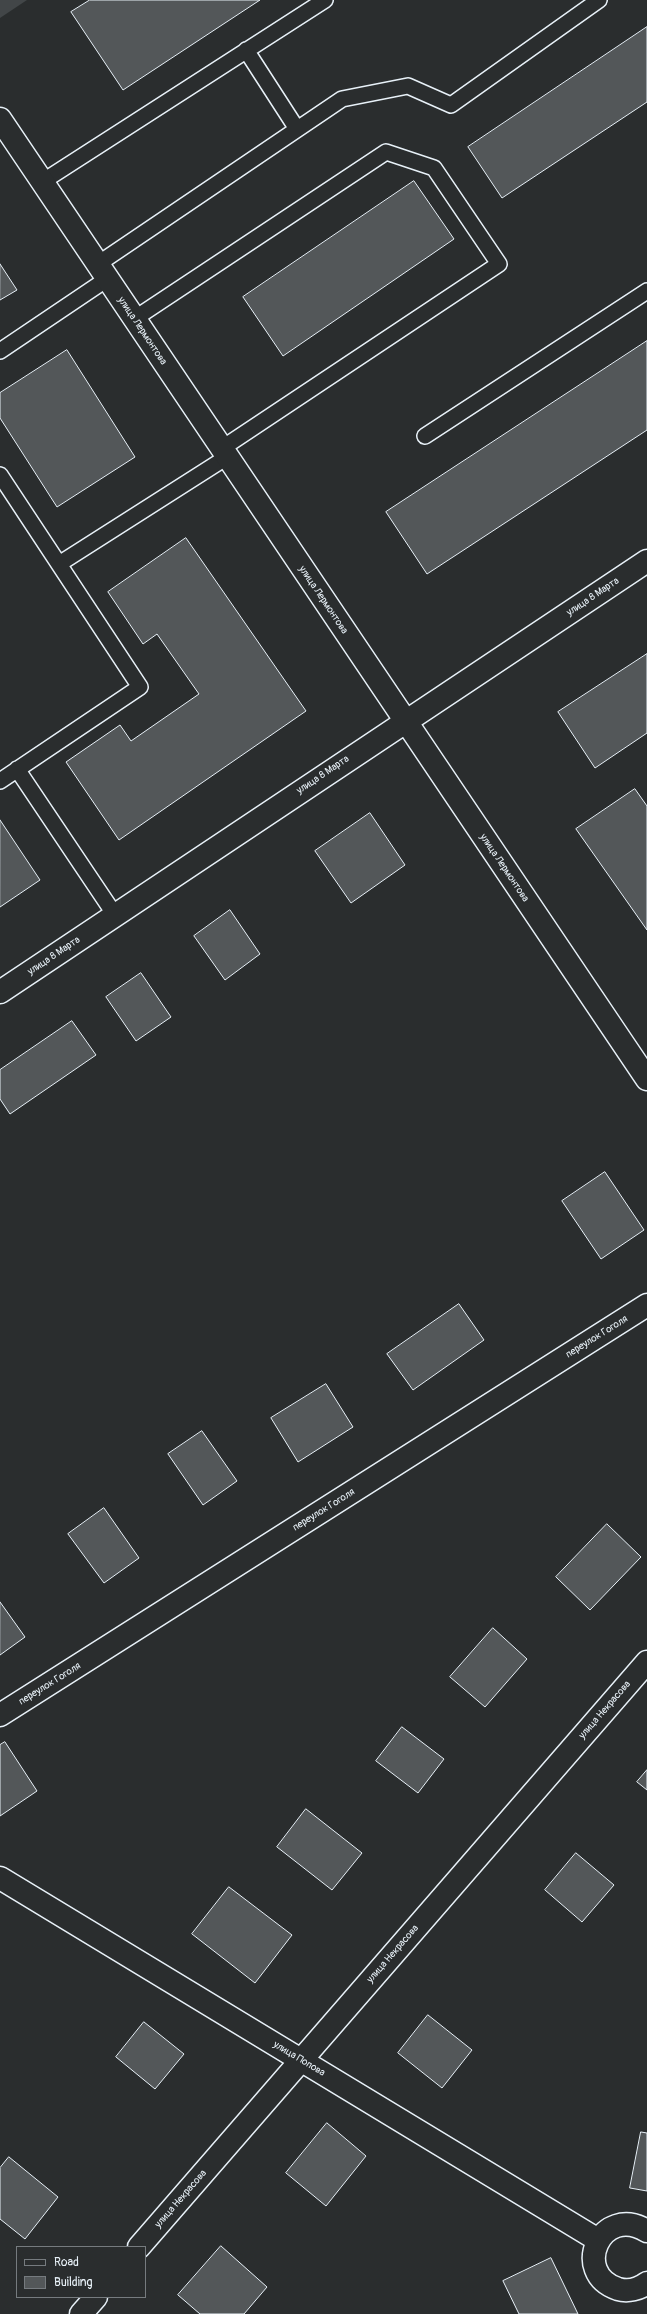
<!DOCTYPE html>
<meta charset="utf-8">
<style>
body{margin:0}
#map{position:relative;width:647px;height:2314px;overflow:hidden;background:#2a2d2e;font-family:Pangolin,sans-serif}
canvas{display:block}
.legend{position:absolute;left:16px;top:2246px;width:130px;height:52px;box-sizing:border-box;background:#2a2d2e;border:1px solid #767b7f;margin:0;padding:5px 7px;list-style:none;font-size:12px;color:#e8f1f8}
.legend li{display:flex;align-items:center;gap:8px;height:20px}
.legend b{width:20px;border:1px solid #767b7f}
</style>
<div id="map">
<canvas width="647" height="2314"></canvas>
<ul class="legend">
<li><b style="height:5px;background:#2a2d2e"></b>Road</li>
<li><b style="height:11px;background:#535759"></b>Building</li>
</ul>
</div>
<script>
const context = document.querySelector('canvas').getContext('2d');
context.lineJoin = 'round';
function fill(path, color) {
  context.fillStyle = color;
  context.fill(path, 'evenodd');
}
function strokePath(path, color, width, dash) {
  context.strokeStyle = color;
  context.lineWidth = width;
  context.lineCap = dash ? 'butt' : 'round';
  context.setLineDash(dash || []);
  context.stroke(path);
}
function label(font, color, halo, rows, align = 'center') {
  context.font = font + ' Pangolin,sans-serif';
  context.lineWidth = 3.5;
  context.setLineDash([]);
  context.textBaseline = 'middle';
  context.strokeStyle = halo;
  context.fillStyle = color;
  for (const [text, x, y, turn = 0] of rows) {
    context.save();
    context.translate(x, y);
    context.rotate((+turn || 0) * Math.PI / 180);
    context.textAlign = isNaN(turn) ? turn : align;
    if (halo) context.strokeText(text, 0, 0);
    context.fillText(text, 0, 0);
    context.restore();
  }
}
fill(new Path2D(`
 M0 0H27L0 18Z`), '#424648');
const building = new Path2D(`
 M90 0H260L123 90 71 12Z
 M647 27V102L502 198 468 147Z
 M414 181 454 239 283 356 243 297Z
 M0 264 17 290 0 300Z
 M647 341V430L427 574 386 512Z
 M67 350 135 457 57 507 0 418V393Z
 M186 538 306 711 119 840 66 762 120 725 131 741 199 694 157 634 143 644 108 592Z
 M647 654V733L595 768 558 712Z
 M635 789 647 806V930L576 829Z
 M370 813 405 865 351 903 315 851Z
 M0 820 40 880 0 907Z
 M230 910 260 954 225 980 194 936Z
 M141 973 171 1017 136 1041 106 997Z
 M72 1021 96 1055 10 1114 0 1099V1070Z
 M605 1172 644 1230 601 1259 562 1201Z
 M459 1304 484 1340 413 1390 387 1354Z
 M326 1384 353 1427 298 1462 271 1418Z
 M202 1431 237 1481 203 1505 168 1454Z
 M104 1508 139 1558 104 1583 68 1534Z
 M607 1524 641 1557 590 1610 556 1577Z
 M0 1602 25 1637 0 1655Z
 M493 1628 527 1659 485 1707 450 1677Z
 M402 1727 444 1759 418 1793 376 1761Z
 M5 1742 37 1791 0 1816V1745Z
 M647 1770V1790L637 1782Z
 M306 1809 362 1853 332 1890 277 1847Z
 M576 1853 614 1885 582 1922 545 1890Z
 M229 1887 292 1935 255 1983 192 1934Z
 M428 2015 472 2050 442 2088 398 2053Z
 M144 2022 184 2054 155 2089 116 2057Z
 M327 2123 366 2156 326 2206 286 2173Z
 M641 2132 647 2133V2191L630 2188Z
 M9 2157 58 2197 25 2239 0 2219V2168Z
 M221 2246 267 2287 244 2314H200L178 2295Z
 M551 2258 578 2314H519L503 2281Z`);
fill(building, '#535759');
strokePath(building, '#e8f1f8', 1);
const service = new Path2D(`
 M246 50 297 129
 M42 182 325 0
 M98 264 342 99 408 86 451 105 599 0
 M134 319 386 152 434 168 499 264 221 449
 M0 351 107 279
 M425 436 647 291
 M0 475 140 687 0 781
 M59 564 227 457
 M17 769 115 915`);
const minor = new Path2D(`
 M0 119 647 1079
 M0 992 647 561
 M0 1715 647 1305
 M0 1878 598 2240
 M647 2231C601 2203 570 2273 618 2289 628 2292 639 2289 647 2283
 M139 2247 647 1662
 M81 2314 96 2297`);
strokePath(service, '#e8f1f8', 18);
strokePath(minor, '#e8f1f8', 25);
strokePath(service, '#2a2d2e', 15);
strokePath(minor, '#2a2d2e', 22);
label('10px', '#e8f1f8', '#2a2d2e', [
 ["улица Лермонтова",142,331,56],
 ["улица 8 Марта",593,597,-34],
 ["улица Лермонтова",323,600,56],
 ["улица 8 Марта",323,775,-34],
 ["улица Лермонтова",504,868,56],
 ["улица 8 Марта",54,956,-34],
 ["переулок Гоголя",597,1337,-32],
 ["переулок Гоголя",324,1510,-32],
 ["переулок Гоголя",50,1684,-32],
 ["улица Некрасова",605,1710,-49],
 ["улица Некрасова",393,1954,-49],
 ["улица Попова",299,2059,31],
 ["улица Некрасова",181,2199,-49]
]);
</script>
